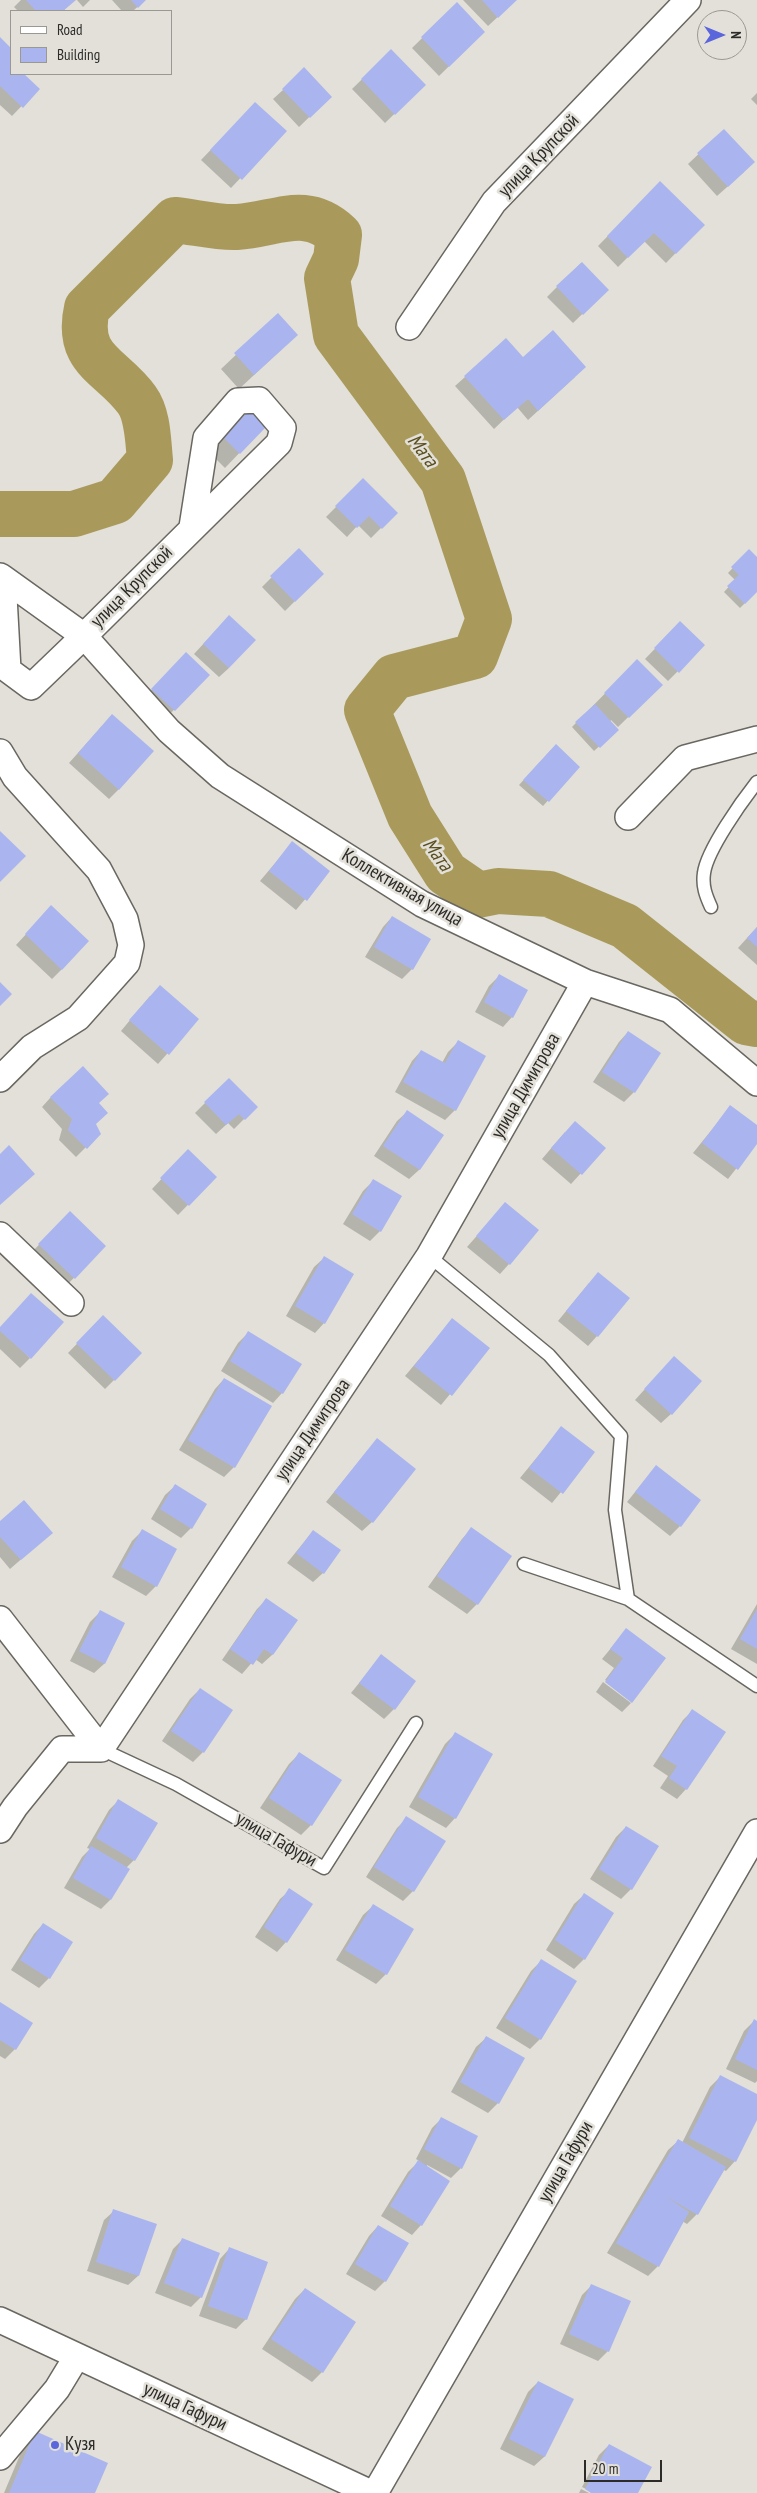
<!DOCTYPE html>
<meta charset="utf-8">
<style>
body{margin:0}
#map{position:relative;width:757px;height:2493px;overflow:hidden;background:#e2e0d8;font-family:"PT Sans Narrow",sans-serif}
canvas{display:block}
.legend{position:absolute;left:10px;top:10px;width:162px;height:65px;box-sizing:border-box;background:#e2e0d8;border:1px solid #999892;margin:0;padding:6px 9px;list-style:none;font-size:15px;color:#2c2b28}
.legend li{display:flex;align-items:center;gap:10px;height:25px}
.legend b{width:25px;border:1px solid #999892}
.north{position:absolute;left:697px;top:10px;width:50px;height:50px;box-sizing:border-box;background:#e2e0d8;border:1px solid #999892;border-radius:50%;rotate:90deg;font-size:14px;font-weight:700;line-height:20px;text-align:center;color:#2c2b28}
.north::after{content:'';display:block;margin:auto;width:18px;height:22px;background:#5b65dc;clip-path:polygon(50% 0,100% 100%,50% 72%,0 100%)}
.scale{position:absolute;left:584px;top:2460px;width:78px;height:22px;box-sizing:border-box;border:2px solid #2c2b28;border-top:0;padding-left:6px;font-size:15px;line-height:18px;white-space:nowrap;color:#2c2b28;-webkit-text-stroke:4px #e2e0d8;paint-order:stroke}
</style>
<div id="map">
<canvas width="757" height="2493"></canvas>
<ul class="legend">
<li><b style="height:6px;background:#fff"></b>Road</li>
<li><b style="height:14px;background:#aab5ef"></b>Building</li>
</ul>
<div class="north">N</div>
<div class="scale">20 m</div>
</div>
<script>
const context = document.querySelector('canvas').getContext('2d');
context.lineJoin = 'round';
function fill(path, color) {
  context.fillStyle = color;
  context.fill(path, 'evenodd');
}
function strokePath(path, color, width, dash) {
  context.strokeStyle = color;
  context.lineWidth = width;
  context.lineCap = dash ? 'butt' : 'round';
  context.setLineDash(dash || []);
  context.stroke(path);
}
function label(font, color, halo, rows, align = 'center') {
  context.font = font + ' "PT Sans Narrow",sans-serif';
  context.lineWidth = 5;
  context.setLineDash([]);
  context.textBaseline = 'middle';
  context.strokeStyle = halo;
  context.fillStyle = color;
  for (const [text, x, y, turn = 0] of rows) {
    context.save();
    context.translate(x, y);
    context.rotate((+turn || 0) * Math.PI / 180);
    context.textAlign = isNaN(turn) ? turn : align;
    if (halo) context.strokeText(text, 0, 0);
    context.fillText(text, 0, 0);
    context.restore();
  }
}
fill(new Path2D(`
 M21 0H75L63 11H18L14 7Z
 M77 0H90L83 7Z
 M112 0H145L133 11H122Z
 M463 0H516L488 26Z
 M457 4 484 32 439 76 412 48Z
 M0 39 11 50V74H22L38 89 12 116 0 105Z
 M391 51 424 85 385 123 352 89Z
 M283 90 330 97 299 127 273 99Z
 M757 93V105L751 99Z
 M246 113 285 131 231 188 201 160Z
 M724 130 744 172 717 196 688 164Z
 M660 183 703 225 666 263 644 241 618 267 598 246Z
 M581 263 607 290 573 323 547 297Z
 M278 315 282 349 239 389 221 369Z
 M523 359 575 377 528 420 517 407 494 429 455 386 465 377Z
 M250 411 265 426 225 468 209 452Z
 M363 480 396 513 371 538 358 525 347 537 326 517Z
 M299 550 322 574 285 611 262 587Z
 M749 551 757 559V591L740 608 724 592 735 580 728 573Z
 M680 623 704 645 668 681 645 659Z
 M219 627 229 668 219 677 194 654Z
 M186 654 208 675 164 720 143 699Z
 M637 661 661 685 618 727 611 720 610 722 617 730 594 751 572 727Z
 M102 726 119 789 109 799 69 763Z
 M551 750 578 767 543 806 519 785Z
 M292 843 328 872 296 910 260 881Z
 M42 917 62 969 52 979 16 945Z
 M392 917 412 969 402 979 365 957 383 927Z
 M757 927V965L738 948Z
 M499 976 512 1017 503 1027 475 1012 489 986Z
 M150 996 198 1019 158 1064 121 1031Z
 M628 1032 660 1053 634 1092 624 1102 593 1082 619 1042Z
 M458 1042 455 1110 445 1120 395 1092 412 1061 421 1051 442 1063 448 1052Z
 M229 1079 256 1107 234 1129 228 1123 216 1134 195 1113Z
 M51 1097 97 1104 95 1124 99 1134 76 1157 59 1140 62 1129 42 1107Z
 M730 1107 757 1127V1142L728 1179 693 1153Z
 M407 1112 442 1135 419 1170 409 1179 374 1156 397 1121Z
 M565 1132 604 1148 571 1184 542 1159Z
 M188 1151 215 1177 178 1215 152 1189Z
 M373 1181 380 1231 370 1241 343 1224 363 1191Z
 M505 1204 509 1264 500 1274 467 1247Z
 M70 1213 105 1246 64 1288 30 1254Z
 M324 1258V1323L315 1333 286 1316 314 1267Z
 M589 1283 597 1336 588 1346 558 1321Z
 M103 1317 141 1353 105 1389 68 1353Z
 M452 1320 488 1348 441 1405 405 1376Z
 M0 1328 30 1358 20 1368 0 1349Z
 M248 1333 282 1393 273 1403 221 1371 238 1343Z
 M665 1367 671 1414 661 1423 635 1400Z
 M224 1379 234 1467 224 1477 179 1450 215 1389Z
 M561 1428 593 1453 552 1503 520 1478Z
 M368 1450 372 1522 362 1531 326 1502Z
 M656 1466 680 1526 670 1536 627 1502Z
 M175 1486 191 1528 181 1538 151 1519 165 1495Z
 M0 1522 41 1542 10 1569 0 1557Z
 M471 1529 510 1556 477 1604 467 1614 428 1587 462 1539Z
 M142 1531 156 1586 146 1596 112 1577 132 1541Z
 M313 1531 323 1573 313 1582 287 1563Z
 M266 1600 296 1620 272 1655 262 1664 255 1659 242 1674 222 1660 257 1609Z
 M757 1604V1664L731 1649Z
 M100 1612 124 1624 104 1664 94 1673 70 1661 90 1622Z
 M626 1630 632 1701 605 1680 614 1668 602 1659Z
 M381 1656 394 1709 384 1719 351 1693Z
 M603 1682 631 1703 622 1712 596 1692Z
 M200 1689 203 1752 193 1762 162 1741 190 1699Z
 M693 1710 686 1789 677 1799 660 1788 668 1776 653 1766 683 1720Z
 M455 1734V1818L446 1828 409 1807 445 1744Z
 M299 1754 311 1825 301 1835 260 1808 289 1764Z
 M118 1801 134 1860 126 1868 128 1869 110 1900 101 1909 64 1888 82 1857 90 1849 87 1848 109 1810Z
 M407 1818 413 1891 403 1901 366 1877 397 1828Z
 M626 1827 631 1889 621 1899 590 1879 616 1837Z
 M290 1890 286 1942 277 1952 255 1937 280 1899Z
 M584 1895V1959L574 1969 546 1950 574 1904Z
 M373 1906 386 1974 376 1984 336 1960 363 1915Z
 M43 1924 49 1978 39 1988 11 1970 34 1934Z
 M541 1961 540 2039 530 2049 496 2028 531 1971Z
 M0 2004 15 2049 5 2059 0 2056Z
 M754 2021 757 2022V2081L755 2083 726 2069 744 2031Z
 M486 2038 498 2103 488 2113 451 2092 476 2047Z
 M720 2077 757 2095V2118L735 2161 726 2171 724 2170 697 2214 687 2224 682 2221 658 2266 648 2276 607 2253 668 2150 678 2141 682 2143 710 2087Z
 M442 2118 461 2168 451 2178 427 2165 421 2225 412 2235 381 2216 408 2172 419 2161 416 2159 432 2128Z
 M114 2211 155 2225 138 2276 128 2285 87 2271 104 2220Z
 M378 2226 407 2243 385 2281 375 2291 346 2274 369 2236Z
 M182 2240 201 2297 191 2307 155 2293 173 2249Z
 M229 2249 246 2319 236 2329 199 2316 220 2259Z
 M591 2286 608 2351 598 2361 560 2344 582 2295Z
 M305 2289 355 2322 322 2372 312 2382 262 2349 295 2299Z
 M538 2382 572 2400 544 2457 534 2466 500 2449 528 2392Z
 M35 2433 94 2493H4L25 2443Z
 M609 2445 637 2493H594L582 2487 599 2455Z
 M581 2489 589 2493H579Z`), '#0003');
strokePath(new Path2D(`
 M0 514H74L115 501 150 460C148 441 148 415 137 400 112 365 75 361 87 308L175 220C195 222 217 228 237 227 276 225 305 203 339 235L336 259 327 278 336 335 443 480 489 619 475 656 394 677 367 710 410 816 446 873 478 895 498 891 549 894 625 926 746 1022 757 1024`), '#a99a5c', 46);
fill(new Path2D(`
 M26 0H76L63 11H36Z
 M131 0H146L138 8Z
 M482 0H517L498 18Z
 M457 2 485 32 449 67 421 37Z
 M0 37 11 48V74H24L40 89 23 108 0 86Z
 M391 49 426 85 395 115 361 79Z
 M304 67 332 97 310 118 282 89Z
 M255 102 287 131 242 180 210 150Z
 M724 129 755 162 728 187 697 153Z
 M660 181 705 225 676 254 654 233 628 258 607 236Z
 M582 262 609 290 583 315 556 286Z
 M278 313 298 335 254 375 234 353Z
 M553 330 586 367 538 411 528 399 504 420 464 376 506 338 523 357Z
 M250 409 267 426 240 454 223 437Z
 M363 478 398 513 382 529 369 516 357 528 335 506Z
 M299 548 324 574 295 602 270 576Z
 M749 549 757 557V592L745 604 727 586 739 575 731 567Z
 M229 615 256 640 229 668 203 644Z
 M680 621 705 645 679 673 654 648Z
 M186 652 210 675 175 711 151 689Z
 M637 659 663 685 629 718 604 693Z
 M595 704 619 730 600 748 575 722Z
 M112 714 154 751 119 790 78 753Z
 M556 744 580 767 549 802 523 780Z
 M0 831 26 856 0 882Z
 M292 841 330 871 307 901 269 871Z
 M51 905 89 941 62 970 25 934Z
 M392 916 431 939 413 970 374 947Z
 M757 927V947L747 938Z
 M499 974 528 990 513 1018 484 1002Z
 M0 982 12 994 0 1006Z
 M160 985 199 1019 169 1055 129 1020Z
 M628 1031 661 1053 635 1093 602 1072Z
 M458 1040 486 1056 456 1111 403 1082 421 1050 445 1063Z
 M83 1066 109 1094 99 1103 108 1113 96 1124 101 1134 87 1149 68 1130 72 1119 50 1097Z
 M229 1078 258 1107 245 1120 239 1114 226 1125 204 1102Z
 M730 1105 757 1125V1144L738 1170 702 1143Z
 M407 1110 444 1135 420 1170 383 1146Z
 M575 1121 606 1148 582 1175 551 1148Z
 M9 1145 35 1174 0 1205V1154Z
 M188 1149 217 1177 189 1206 160 1178Z
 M373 1179 402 1196 381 1232 352 1214Z
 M505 1202 539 1230 510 1265 476 1236Z
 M70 1211 106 1246 75 1279 38 1244Z
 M324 1256 354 1274 325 1324 295 1306Z
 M598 1272 630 1298 598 1337 566 1311Z
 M31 1293 64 1322 31 1359 0 1331V1327Z
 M103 1315 142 1353 115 1381 76 1343Z
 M452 1318 490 1348 452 1396 414 1366Z
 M248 1331 302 1364 283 1394 230 1361Z
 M674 1356 702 1381 672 1415 644 1389Z
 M224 1378 272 1406 235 1468 188 1440Z
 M561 1426 595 1452 563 1494 529 1468Z
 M377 1438 416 1469 373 1523 334 1492Z
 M656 1465 701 1500 681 1527 635 1492Z
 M175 1484 207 1504 192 1529 160 1509Z
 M24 1500 53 1533 21 1560 0 1537V1521Z
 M471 1527 512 1556 478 1605 437 1576Z
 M142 1529 177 1549 157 1587 121 1567Z
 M313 1530 341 1550 324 1574 296 1553Z
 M266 1598 298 1620 273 1655 264 1649 253 1665 230 1649Z
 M757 1609V1649L740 1639Z
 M100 1610 125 1623 105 1664 79 1651Z
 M626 1628 666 1658 632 1703 605 1682 623 1658 610 1649Z
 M381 1654 416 1681 395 1710 359 1683Z
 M200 1688 233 1710 204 1753 171 1731Z
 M692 1709 726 1732 687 1790 669 1778 677 1766 661 1756Z
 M455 1732 493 1754 456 1819 418 1797Z
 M299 1752 342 1780 312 1826 269 1798Z
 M118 1799 158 1823 135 1861 96 1838Z
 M406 1816 446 1841 414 1892 374 1867Z
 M626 1826 659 1846 632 1890 599 1869Z
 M91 1846 130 1869 111 1900 73 1878Z
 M289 1888 313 1904 287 1943 264 1927Z
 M584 1893 614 1913 585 1960 555 1940Z
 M373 1904 414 1929 387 1975 345 1950Z
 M43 1923 73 1942 50 1979 20 1960Z
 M541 1959 577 1981 541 2040 505 2018Z
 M0 2002 33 2023 16 2050 0 2040Z
 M754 2019 757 2021V2070L735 2059Z
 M486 2036 525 2058 499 2104 460 2082Z
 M720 2075 757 2094V2120L736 2162 689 2138Z
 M441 2117 478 2136 462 2169 424 2149Z
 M678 2139 726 2167 698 2215 665 2196 689 2212 659 2267 616 2243Z
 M418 2160 450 2181 422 2226 390 2206Z
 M113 2209 157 2224 139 2276 96 2262Z
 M378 2225 409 2243 386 2282 355 2264Z
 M182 2238 220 2253 202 2298 164 2283Z
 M229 2247 268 2262 247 2320 208 2306Z
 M591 2284 631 2301 609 2352 569 2334Z
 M305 2288 356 2322 323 2373 271 2339Z
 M538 2381 574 2399 545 2457 509 2439Z
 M35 2431 108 2463 95 2493H9Z
 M609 2444 652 2467 638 2493H591L585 2489Z`), '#aab5ef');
const lane = new Path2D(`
 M711 907C706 896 702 886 704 873 707 850 742 801 757 782
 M429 1256 549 1355 621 1436 615 1510 628 1599 757 1686
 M524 1564 628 1599
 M101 1749 176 1784 324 1868 416 1723`);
const street = new Path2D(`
 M409 327 494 202 688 0
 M0 576 3 578 8 670 31 687 84 636 169 731 220 776 422 904 585 982 670 1010 757 1083
 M0 585 3 578 84 636 279 443 283 428 259 400 238 401 206 438 192 527
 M0 752 15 777 99 870 125 919 131 945 127 963 78 1018 32 1047 0 1079
 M628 817 685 758 757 739
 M0 1235 71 1303
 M0 1619 101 1749
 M0 1830 15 1807 62 1749H101L429 1256 585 982
 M0 2320 371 2493
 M0 2457 57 2389 77 2356
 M375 2493 757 1832`);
strokePath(lane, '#696760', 15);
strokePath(street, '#696760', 28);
strokePath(lane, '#fff', 12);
strokePath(street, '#fff', 25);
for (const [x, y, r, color] of [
 [55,2445,5,"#5b65dc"]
]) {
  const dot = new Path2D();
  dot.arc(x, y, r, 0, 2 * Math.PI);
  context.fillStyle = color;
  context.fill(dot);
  strokePath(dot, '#e2e0d8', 2);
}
label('19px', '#2c2b28', '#e2e0d8', [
 ["улица Крупской",539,156,-46],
 ["улица Крупской",132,587,-45],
 ["Коллективная улица",402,888,30],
 ["улица Димитрова",526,1086,-60],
 ["улица Димитрова",313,1430,-56],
 ["улица Гафури",276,1840,30],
 ["улица Гафури",566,2162,-60],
 ["улица Гафури",185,2407,25]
]);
label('19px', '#2c2b28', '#e2e0d8', [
 ["Кузя",65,2445]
], 'left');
label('italic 20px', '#5b4f20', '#e2e0d8', [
 ["Мата",422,451,53],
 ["Мата",437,855,54]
]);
</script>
